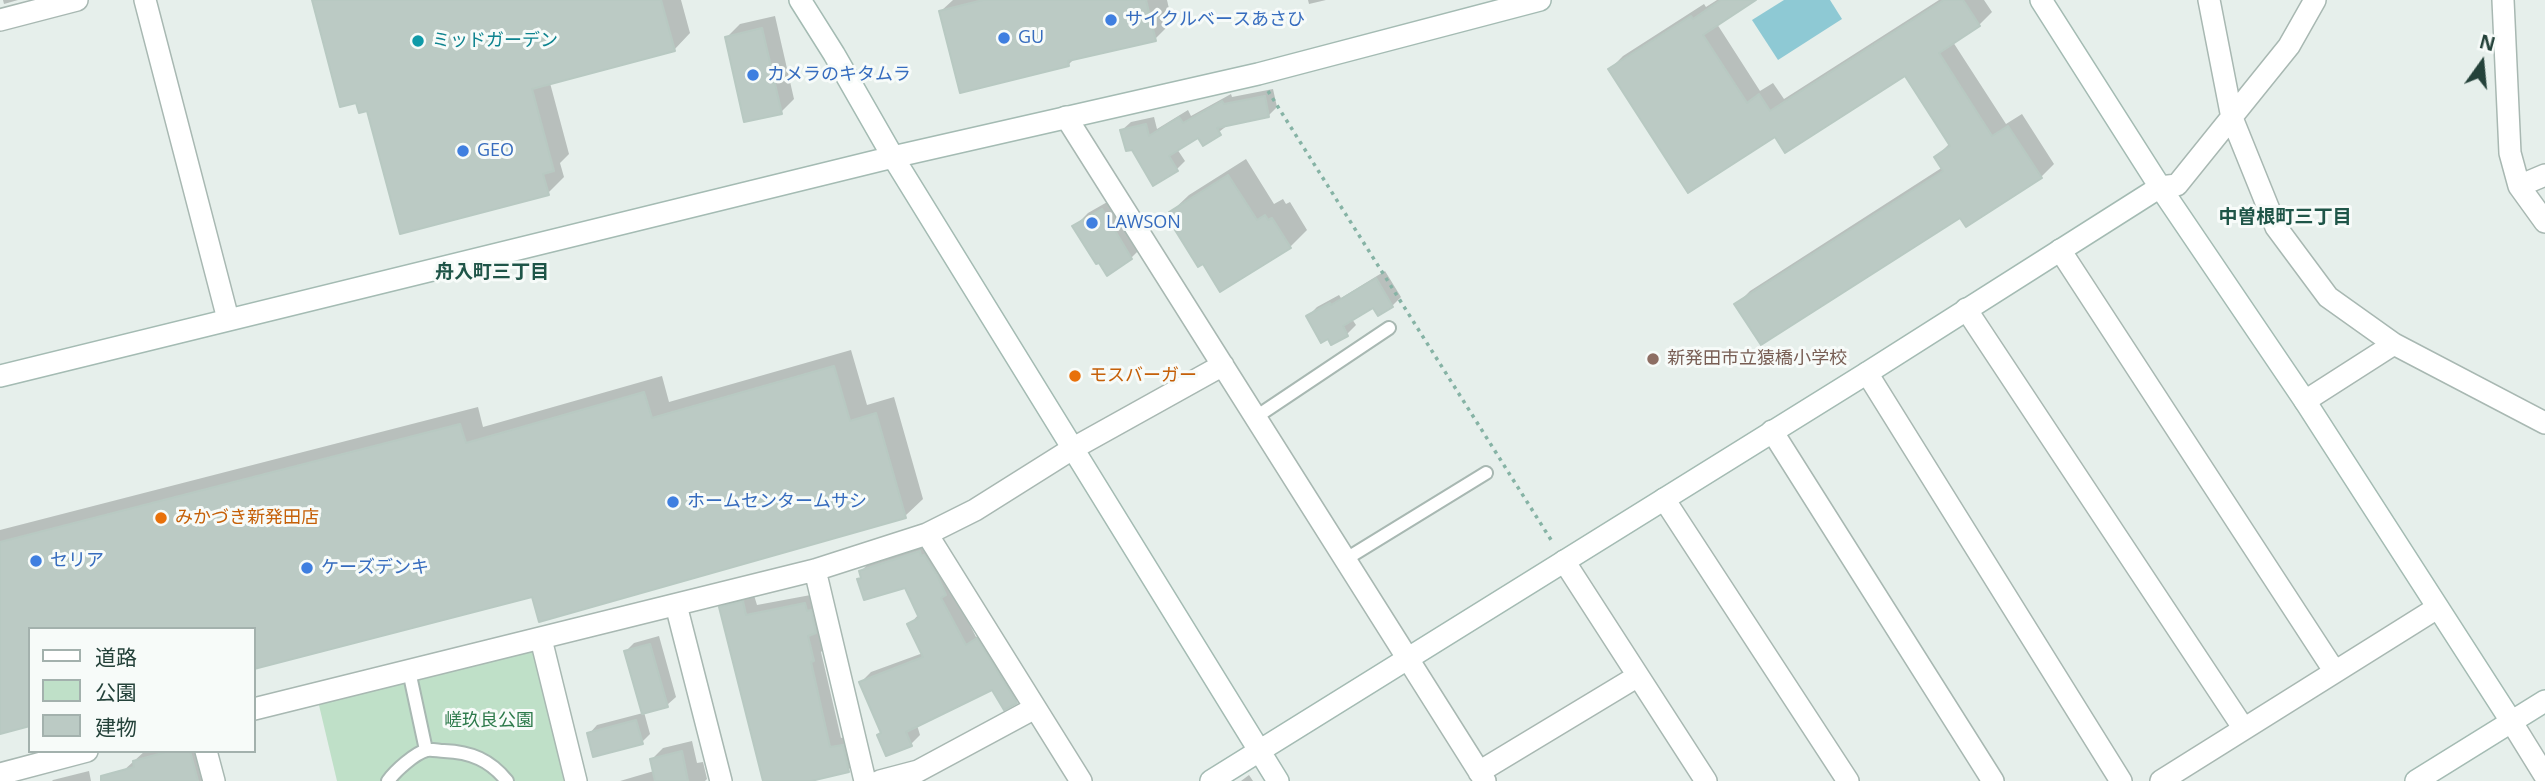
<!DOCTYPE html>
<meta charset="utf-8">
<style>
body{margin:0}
#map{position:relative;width:2545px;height:781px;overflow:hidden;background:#e6efeb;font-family:"Open Sans","Noto Sans JP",sans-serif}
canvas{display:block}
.legend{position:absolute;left:28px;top:627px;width:228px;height:126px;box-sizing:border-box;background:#f7fbf9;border:2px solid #a3b1ad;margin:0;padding:9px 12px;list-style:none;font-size:21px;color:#24423a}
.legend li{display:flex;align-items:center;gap:14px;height:35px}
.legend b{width:35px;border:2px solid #a3b1ad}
.north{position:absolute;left:2447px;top:28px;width:70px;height:70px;-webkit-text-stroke:5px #f7fbf9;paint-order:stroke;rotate:15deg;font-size:19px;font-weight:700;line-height:28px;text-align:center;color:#24423a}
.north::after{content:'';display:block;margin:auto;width:24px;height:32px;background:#24423a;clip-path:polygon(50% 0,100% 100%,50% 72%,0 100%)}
</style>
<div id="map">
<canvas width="2545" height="781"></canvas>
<ul class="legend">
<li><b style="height:9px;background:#fff"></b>道路</li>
<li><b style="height:19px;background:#bfe0c8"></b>公園</li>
<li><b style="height:19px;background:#bbcac4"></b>建物</li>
</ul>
<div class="north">N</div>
</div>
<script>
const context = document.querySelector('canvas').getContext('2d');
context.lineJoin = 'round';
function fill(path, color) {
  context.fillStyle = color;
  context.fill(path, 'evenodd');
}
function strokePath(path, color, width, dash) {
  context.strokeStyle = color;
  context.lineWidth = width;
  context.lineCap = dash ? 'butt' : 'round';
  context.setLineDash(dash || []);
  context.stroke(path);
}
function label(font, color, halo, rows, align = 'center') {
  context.font = font + ' "Open Sans","Noto Sans JP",sans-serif';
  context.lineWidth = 6;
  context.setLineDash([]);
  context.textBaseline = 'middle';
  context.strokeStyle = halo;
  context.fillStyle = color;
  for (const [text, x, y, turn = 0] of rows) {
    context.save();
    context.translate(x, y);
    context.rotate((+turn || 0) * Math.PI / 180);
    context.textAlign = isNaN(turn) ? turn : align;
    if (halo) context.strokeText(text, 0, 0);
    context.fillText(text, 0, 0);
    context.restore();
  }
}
fill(new Path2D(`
 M533 650 564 781H337L318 701Z`), '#bfe0c8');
fill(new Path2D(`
 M1784 0H1830L1842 19 1778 60 1752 20Z`), '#8ec9d4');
fill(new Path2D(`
 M3 0H18L4 4Z
 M313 0H681L690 33 674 50 550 83 569 154 560 163 564 177 548 193 368 109Z
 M953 0H1167L1172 22 1155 39 1075 58 1069 64 941 11Z
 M1308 0H1326L1309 4Z
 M1717 0H1753L1717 24 1760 91 1773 83 1784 99 1939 0H1984L1992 12 1979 25 1953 42 2006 124 2022 114 2054 164 2041 177 1960 216 1737 304 1750 291 1943 167 1936 157 1950 143 1905 74 1775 135 1610 69 1623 56 1704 4 1706 7Z
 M775 16 794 99 781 112 727 37 740 24Z
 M1273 89 1277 107 1268 116 1228 125 1203 144 1199 136 1177 149 1185 161 1177 169 1122 130 1131 122 1154 117 1157 129 1188 110 1191 116 1231 94 1232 97Z
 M1246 159 1274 204 1283 199 1286 204 1290 202 1307 230 1290 247 1181 227 1171 212 1189 195Z
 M1116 197 1144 245 1131 258 1075 226 1088 213Z
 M1385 271 1401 297 1392 306H1373L1352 319 1356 325 1347 334 1332 342 1308 316 1317 307 1339 295 1341 298Z
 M851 350 867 405 894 397 923 499 905 516 533 595 254 667V629H30L0 732V530L478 407 483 427 662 376 669 402Z
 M929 543 976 637 987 630 1025 692 1016 701 993 688 917 725 920 735 911 744 883 732 861 682 871 672 923 653 909 625 919 614 906 586 859 579 862 576 861 571 870 562Z
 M753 592 757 605 816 594 824 649 821 652 841 738 853 735 859 759 848 770 799 781H765L721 608 732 597Z
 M659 636 676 697 667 705 644 712 650 734 642 742 589 734 597 725 643 713 626 651 634 643Z
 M692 741 697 763 703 762 707 779 705 781H620L654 771 652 759 663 748Z
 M145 751H204L212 781H126L123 771Z
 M89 771 91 781H52L53 780Z
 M1249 775 1253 781H1241Z`), '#0003');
const building = new Path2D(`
 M312 0H661L675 51 532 89 554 171 543 174 549 195 400 234 367 111 359 113 356 103 340 107Z
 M983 0H1146L1156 41 1068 61 1069 66 960 93 939 11Z
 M1721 0H1756L1703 35 1747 103 1759 94 1770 111 1944 0H1963L1980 26 1939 53 1992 136 2008 126 2042 178 1966 227 1960 218 1761 345 1734 304 1943 171 1934 157 1950 146 1905 76 1785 153 1775 137 1688 193 1608 69 1691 16 1693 19Z
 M762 28 782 114 744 122 725 37Z
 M1265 96 1269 117 1217 128 1221 135 1203 146 1198 138 1169 156 1178 171 1153 186 1132 150 1126 151 1120 130 1146 124 1149 136 1179 117 1183 123 1222 101 1224 104Z
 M1228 175 1257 220 1265 215 1268 220 1272 218 1291 248 1220 292 1203 264 1198 267 1175 230 1179 227 1169 212Z
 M1102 209 1132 259 1107 276 1099 263 1096 264 1072 226Z
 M1376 278 1393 307 1378 316 1373 308 1343 326 1348 336 1331 345 1328 339 1321 343 1306 316 1330 303 1331 305Z
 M834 366 850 421 876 413 906 518 539 622 532 597 254 669V629H30V726L0 734V542L460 424 466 443 644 392 652 418Z
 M920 551 921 556 924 555 937 575 946 595 941 598 966 645 977 638 1017 703 1004 710 992 690 906 732 912 746 886 756 877 735 881 733 859 682 923 657 907 624 919 618 905 588 864 600 857 579 861 578 859 571Z
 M743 601 746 615 805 603 807 611 811 610 816 633 808 636 814 661 811 662 830 747 843 745 849 772 811 781H763L719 607Z
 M650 644 668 707 642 714 624 651Z
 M636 720 643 744 593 757 587 733Z
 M170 751H190L198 781H101V776L134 767 133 761Z
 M682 751 688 781H655L650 759Z`);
fill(building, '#bbcac4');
strokePath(building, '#b8c9c2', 2);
const lane = new Path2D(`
 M1256 417 1389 328
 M1346 559 1486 473
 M409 671 426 750
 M388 781C395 771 415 753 427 750 432 749 439 751 444 751 471 752 490 760 507 781`);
const street = new Path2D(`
 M145 0 228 319
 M2209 0 2232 118 2276 227 2328 297 2394 344 2545 423
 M2503 0 2510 153 2519 186 2545 222
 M0 20 77 0
 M1066 117 1485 781
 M2519 186 2545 175
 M2160 187 2177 185 2289 46 2315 0
 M2060 250 2335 672
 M1966 309 2244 729
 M1867 373 2121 781
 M2305 401 2394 344
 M1772 431 1993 781
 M1664 499 1848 781
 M927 534 1081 781
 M1564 561 1706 781
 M815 570 865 781
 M676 605 721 781
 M541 639 576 781
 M254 709 815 570 927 534 975 510 1072 449 1223 365
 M2511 721 2545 776
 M206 751 214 781
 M1479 772 1638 676
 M0 774 87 751
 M880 781 918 771 1035 708
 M2161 781 2437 608`);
const secondary = new Path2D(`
 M800 0 834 54 893 157 1278 781
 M2041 0 2160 187 2305 401 2511 721
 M0 376 893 157 1258 74 1540 0
 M1211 781 1867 373 2160 187
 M2416 781 2545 701`);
strokePath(lane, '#a8b8b2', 16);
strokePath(street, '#a8b8b2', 24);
strokePath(secondary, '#a4bbb3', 24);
strokePath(new Path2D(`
 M1268 91 1553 543`), '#86b3a5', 3.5, [3.5, 5]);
strokePath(lane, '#fff', 12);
strokePath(street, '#fff', 21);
strokePath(secondary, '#fff', 21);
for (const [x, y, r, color] of [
 [1111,20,7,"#3f7fe0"],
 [1004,38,7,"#3f7fe0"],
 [418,41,7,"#0f9aa8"],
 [753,75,7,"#3f7fe0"],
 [463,151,7,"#3f7fe0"],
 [1092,223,7,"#3f7fe0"],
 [1653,359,7,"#8d6e63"],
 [1075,376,7,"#e8710a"],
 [673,502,7,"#3f7fe0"],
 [161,518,7,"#e8710a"],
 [36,561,7,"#3f7fe0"],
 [307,568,7,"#3f7fe0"]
]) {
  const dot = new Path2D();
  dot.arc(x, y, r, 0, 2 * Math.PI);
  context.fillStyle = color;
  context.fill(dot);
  strokePath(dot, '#f7fbf9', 2.5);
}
label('18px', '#366cbe', '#f7fbf9', [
 ["サイクルベースあさひ",1125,20],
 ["GU",1018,38],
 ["カメラのキタムラ",767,75],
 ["GEO",477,151],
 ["LAWSON",1106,223],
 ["ホームセンタームサシ",687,502],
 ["セリア",50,561],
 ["ケーズデンキ",321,568]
], 'left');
label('18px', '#0d838f', '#f7fbf9', [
 ["ミッドガーデン",432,41]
], 'left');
label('18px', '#785e54', '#f7fbf9', [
 ["新発田市立猿橋小学校",1667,359]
], 'left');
label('18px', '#c56008', '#f7fbf9', [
 ["モスバーガー",1089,376],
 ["みかづき新発田店",175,518]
], 'left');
label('18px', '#2d7a4b', '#f7fbf9', [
 ["嵯玖良公園",489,721]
]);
label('bold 19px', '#1f5548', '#f7fbf9', [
 ["中曽根町三丁目",2285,218],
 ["舟入町三丁目",492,273]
]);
</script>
